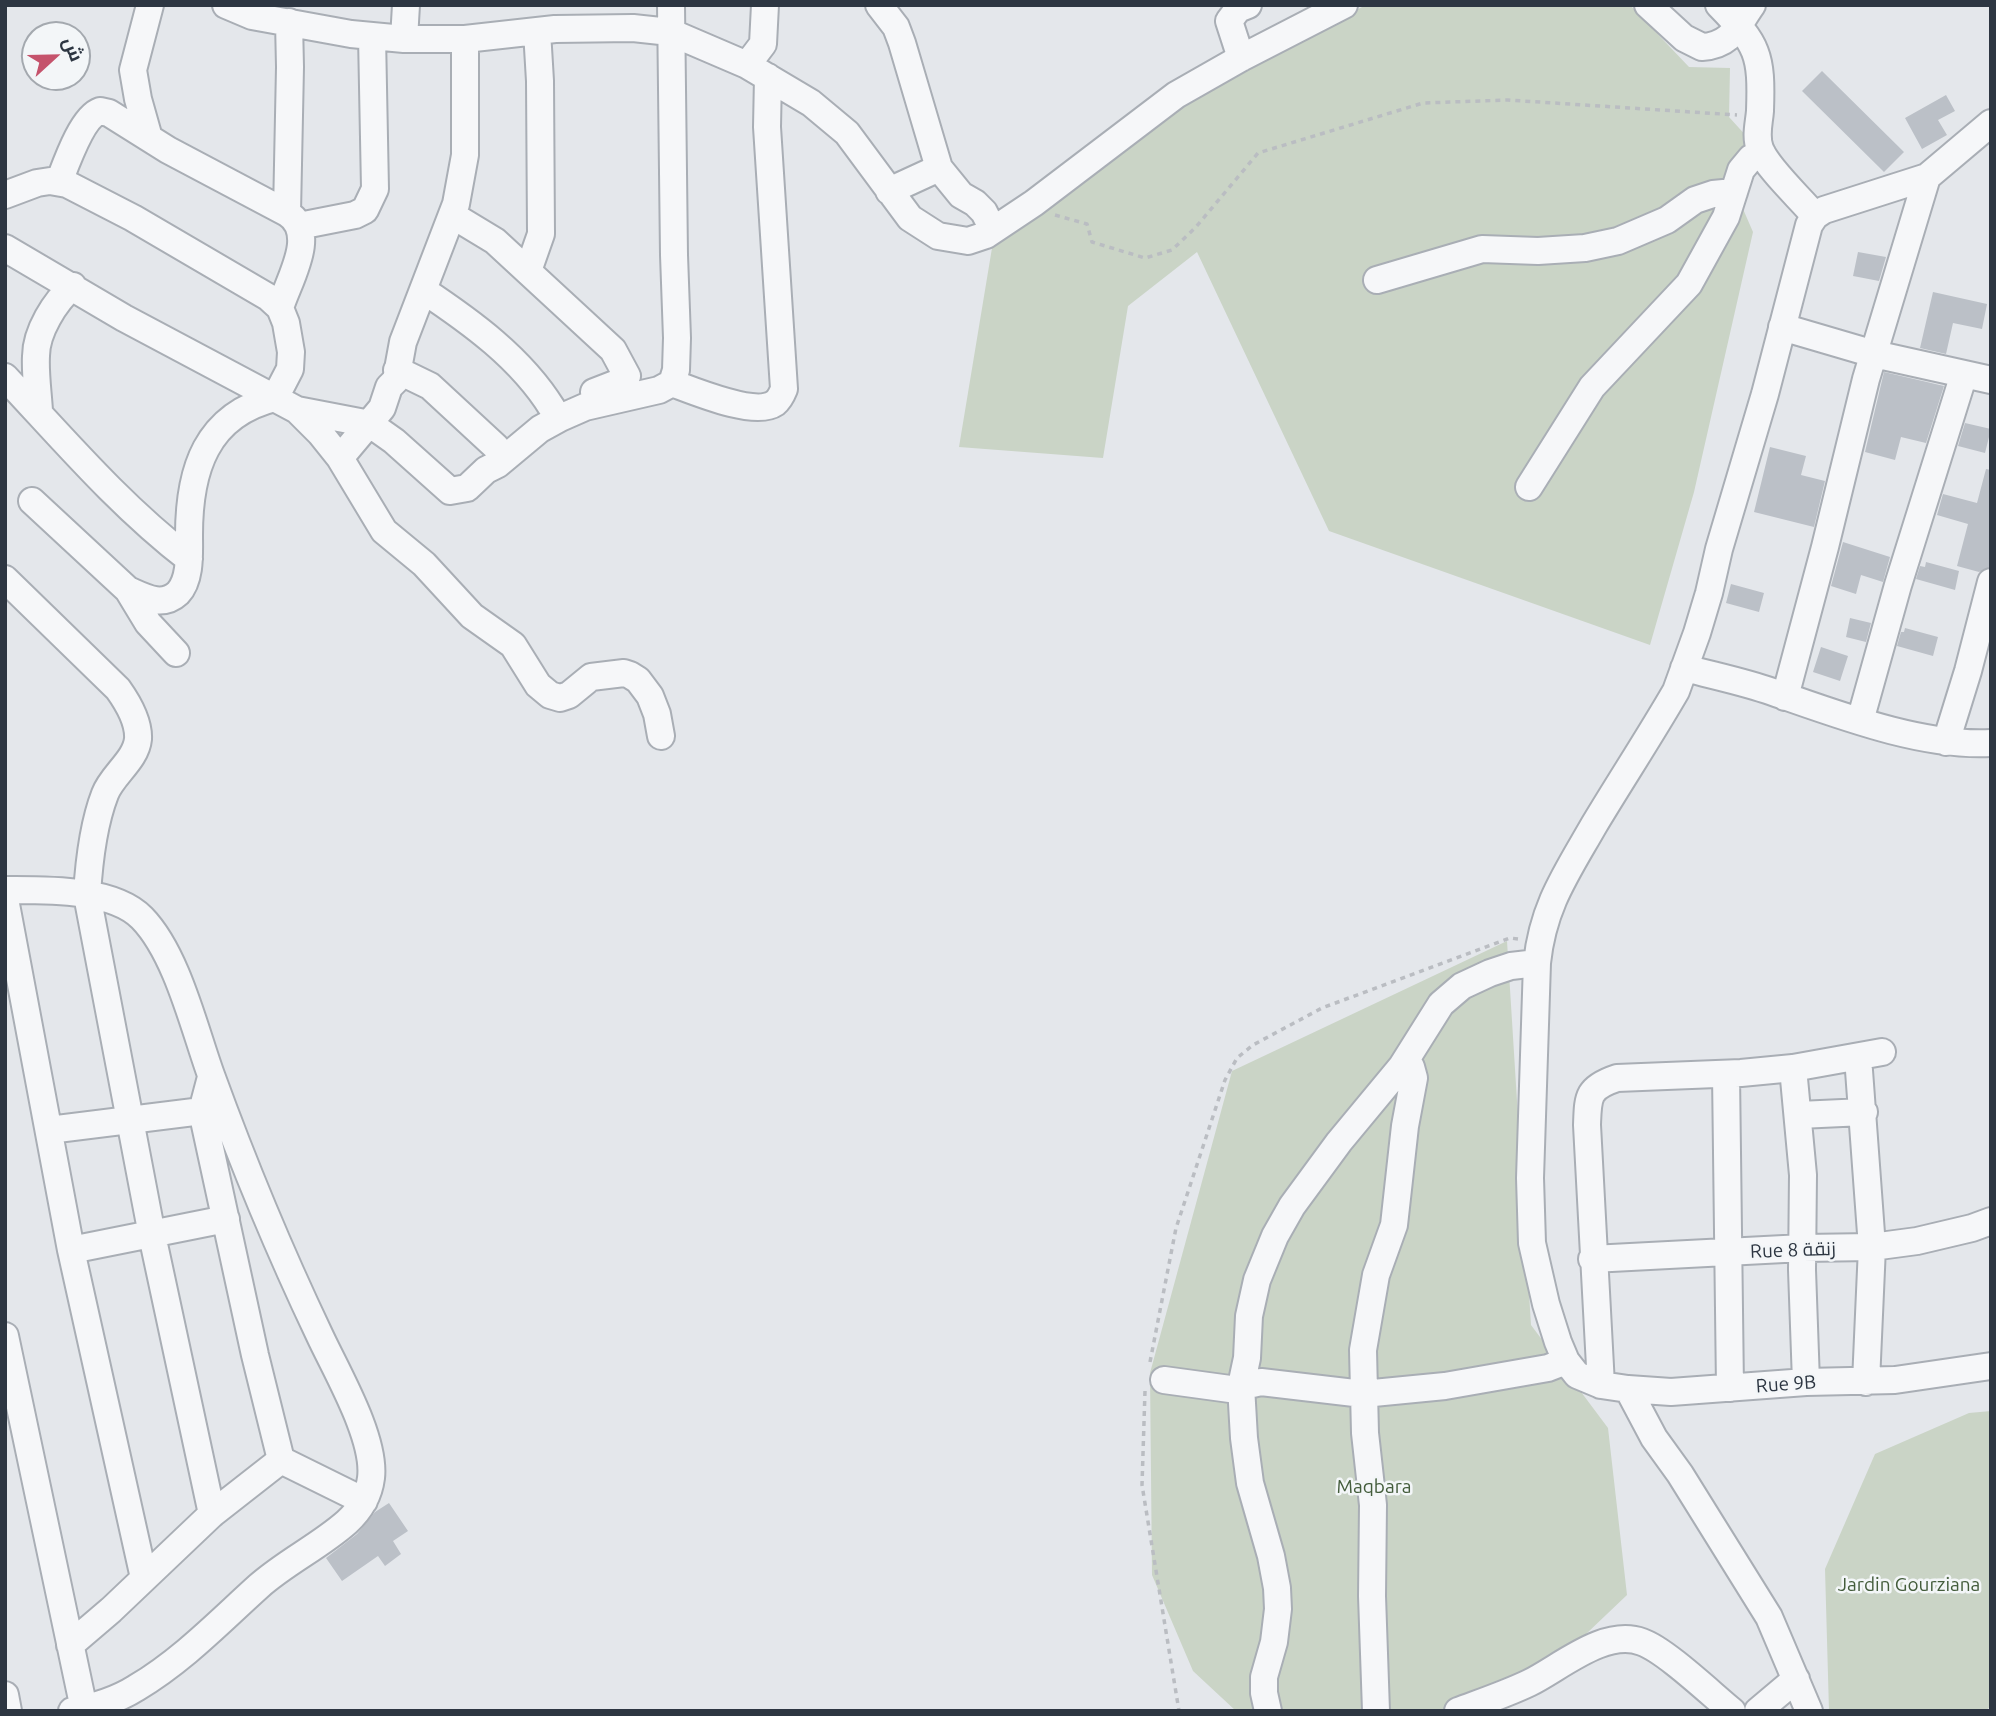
<!DOCTYPE html>
<meta charset="utf-8">
<style>
body{margin:0}
#map{position:relative;width:1996px;height:1716px;overflow:hidden;background:#e4e7eb;font-family:Ubuntu,Cairo,sans-serif}
canvas{display:block}
.frame{position:absolute;inset:0;border:7px solid #2d3642;pointer-events:none}
.north{position:absolute;left:21px;top:21px;width:70px;height:70px;box-sizing:border-box;background:#f3f6f8;border:2px solid #a4a9af;border-radius:50%;rotate:68deg;font-size:19px;font-weight:700;line-height:28px;text-align:center;color:#2d3642}
.north::after{content:'';display:block;margin:auto;width:24px;height:32px;background:#c5536c;clip-path:polygon(50% 0,100% 100%,50% 72%,0 100%)}
</style>
<div id="map">
<canvas width="1996" height="1716"></canvas>
<div class="frame"></div>
<div class="north">ش</div>
</div>
<script>
const context = document.querySelector('canvas').getContext('2d');
context.lineJoin = 'round';
function fill(path, color) {
  context.fillStyle = color;
  context.fill(path, 'evenodd');
}
function strokePath(path, color, width, dash) {
  context.strokeStyle = color;
  context.lineWidth = width;
  context.lineCap = dash ? 'butt' : 'round';
  context.setLineDash(dash || []);
  context.stroke(path);
}
function label(font, color, halo, rows, align = 'center') {
  context.font = font + ' Ubuntu,Cairo,sans-serif';
  context.lineWidth = 5;
  context.setLineDash([]);
  context.textBaseline = 'middle';
  context.strokeStyle = halo;
  context.fillStyle = color;
  for (const [text, x, y, turn = 0] of rows) {
    context.save();
    context.translate(x, y);
    context.rotate((+turn || 0) * Math.PI / 180);
    context.textAlign = isNaN(turn) ? turn : align;
    if (halo) context.strokeText(text, 0, 0);
    context.fillText(text, 0, 0);
    context.restore();
  }
}
fill(new Path2D(`
 M1366 5H1630L1689 67 1730 68 1729 117 1749 139 1743 209 1753 232 1694 492 1650 645 1329 531 1197 252 1128 306 1103 458 959 447 992 248 1190 95Z
 M1507 941 1531 1325 1608 1428 1627 1595 1523 1694 1457 1711H1236L1193 1671 1152 1575 1150 1373 1232 1071Z
 M1991 1411V1705L1986 1711H1829L1825 1569 1875 1454 1969 1413Z`), '#cad4c6');
fill(new Path2D(`
 M1822 71 1904 152 1884 172 1802 91Z
 M1946 95 1955 111 1938 120 1947 135 1922 149 1905 118Z
 M1858 252 1886 257 1879 281 1853 276Z
 M1933 292 1987 304 1982 329 1953 323 1946 354 1920 348Z
 M1884 372 1944 386 1926 443 1901 437 1895 460 1865 452Z
 M1965 423 1991 429 1985 453 1958 446Z
 M1770 447 1806 456 1801 475 1825 481 1814 527 1754 512Z
 M1986 469 1991 470V567L1979 572 1957 566 1968 524 1937 515 1943 494 1977 503Z
 M1843 542 1890 557 1883 582 1861 575 1856 594 1831 586Z
 M1926 562 1959 571 1955 590 1916 579 1920 566 1925 567Z
 M1731 584 1764 593 1759 612 1726 603Z
 M1850 618 1871 623 1866 642 1846 637Z
 M1905 628 1938 637 1933 656 1897 646 1901 632H1904Z
 M1821 647 1848 656 1840 681 1813 672Z
 M389 1503 408 1531 393 1541 401 1554 385 1566 378 1556 342 1581 326 1558 357 1534 375 1512Z`), '#bbc0c7');
const minor = new Path2D(`
 M226 5 252 16 351 34 404 39H465L555 29 633 28 670 32 747 65 811 103 847 133 910 218 938 236 968 241 986 235 1034 203 1176 95 1241 58 1344 5
 M879 5 896 27 902 43 939 168 961 195 975 203 984 212 991 226 986 235
 M1648 5 1684 38 1702 47C1732 45 1737 26 1752 5
 M1719 5C1758 45 1762 54 1760 111 1759 124 1755 136 1760 149 1767 168 1800 198 1815 216
 M404 39 406 5
 M1241 58 1229 21 1238 9 1248 5
 M747 65 763 44 765 5
 M1991 123 1927 177 1824 210 1815 216 1809 225 1765 394 1719 549 1709 593 1697 633 1676 691C1650 736 1621 780 1594 825 1566 874 1543 906 1537 963L1530 1178 1532 1243 1546 1304 1558 1342 1566 1361 1577 1375 1601 1385 1628 1389 1671 1392 1806 1382 1895 1380 1991 1366
 M149 138 138 99 133 70 150 5
 M59 182C66 164 82 117 100 111L109 113 168 150 287 213C319 233 288 281 280 308
 M889 191 939 168
 M5 195 37 183 50 181 67 184 133 218 268 297 280 308 286 323 291 352 290 369 275 398C206 415 189 470 189 535 189 553 191 579 178 593 162 608 144 597 128 590L32 501
 M287 213 290 67 289 22
 M452 215 495 241 613 350 627 376 625 380 594 392
 M299 226 355 215 365 210 375 189 372 36
 M5 248 124 318 297 410 320 433 340 458 384 531 424 564 472 616 513 645 538 685 550 695 560 698 569 695 591 677 624 673 630 675 638 680 650 696 657 714 661 736
 M528 271 541 234 540 81 537 31
 M1377 280 1482 249 1538 251 1585 248 1618 241 1667 220 1695 200 1713 194 1734 192
 M423 290C471 322 521 358 552 408
 M1782 327 1874 354 1991 380
 M397 370 430 386 496 447
 M5 377C64 440 120 506 189 559
 M672 383C694 391 755 417 775 403 780 399 782 394 784 389L767 127 768 77
 M297 410 370 424 394 441 450 491 467 488 486 470 498 464 540 429 560 418 585 407 659 390 672 383 676 370 677 338 674 255 671 5
 M39 411C38 393 35 374 36 356 36 332 55 301 73 286
 M340 458 382 408 389 387 396 380 403 342 456 204 465 155V39
 M1529 487 1592 387 1689 284 1726 217 1741 170 1751 158 1762 153
 M5 579 118 689C128 703 139 722 138 739 136 760 112 775 105 794 93 825 89 861 87 895L152 1235 212 1514
 M128 590 148 623 176 653
 M1684 668C1712 675 1740 681 1767 690 1834 713 1920 747 1991 743
 M1785 697 1825 547 1866 379 1927 177
 M1860 721 1898 585 1964 374
 M1946 742 1968 671 1991 582
 M5 890C44 890 113 888 142 918 177 954 194 1028 211 1075 243 1163 279 1250 319 1334 336 1371 376 1438 371 1478 369 1494 360 1510 347 1522 320 1546 286 1562 259 1586 219 1622 183 1660 136 1688 117 1700 94 1707 72 1711
 M5 899 71 1250 144 1578
 M1858 1057 1872 1247 1866 1382
 M1793 1068 1803 1175 1802 1270 1806 1382
 M1726 1074 1730 1388
 M211 1077 202 1111 255 1355 281 1460
 M1799 1115 1864 1112
 M49 1130 202 1111
 M71 1250 226 1219
 M1592 1259 1803 1248 1872 1247 1917 1241 1972 1228 1991 1221
 M5 1336 84 1709
 M1164 1380 1230 1389 1261 1382 1363 1394 1445 1386 1548 1368 1566 1361
 M1601 1385 1587 1125C1588 1097 1587 1088 1617 1078L1741 1073 1793 1068 1882 1052
 M1628 1389 1654 1438 1680 1474 1769 1617 1809 1711
 M281 1460 364 1501
 M70 1645 111 1610 212 1514 281 1460
 M5 1695 8 1711
 M1268 1711 1264 1693V1677L1274 1642 1278 1609 1277 1588 1271 1556 1250 1483 1244 1438 1241 1386 1247 1358 1249 1316 1257 1280 1275 1236 1292 1206 1339 1142 1402 1066 1441 1004 1462 986 1490 973 1511 966 1537 963
 M1376 1711 1372 1596 1373 1505 1365 1433 1363 1350 1376 1275 1394 1225 1405 1126 1414 1078 1411 1067 1404 1063
 M1458 1711C1482 1702 1506 1694 1529 1683 1560 1668 1604 1628 1642 1642 1665 1650 1710 1693 1732 1711
 M1758 1711 1796 1679`);
strokePath(minor, '#a9aeb5', 30);
strokePath(new Path2D(`
 M1055 215 1087 224 1092 242 1145 258 1172 250 1196 227 1258 153 1423 103 1508 100 1737 115
 M1150 1362 1176 1228 1225 1080 1237 1058 1253 1045 1322 1008 1510 938 1518 939
 M1145 1391 1142 1485 1179 1711`), '#babdc2', 3.5, [5, 5]);
strokePath(minor, '#f6f7f9', 26);
label('19px', '#2d3642', '#f3f6f8', [
 ["Rue 8 زنقة",1793,1250,-2],
 ["Rue 9B",1786,1384,-4]
]);
label('19px', '#435c3b', '#f3f6f8', [
 ["Maqbara",1374,1487],
 ["Jardin Gourziana",1909,1585]
]);
</script>
